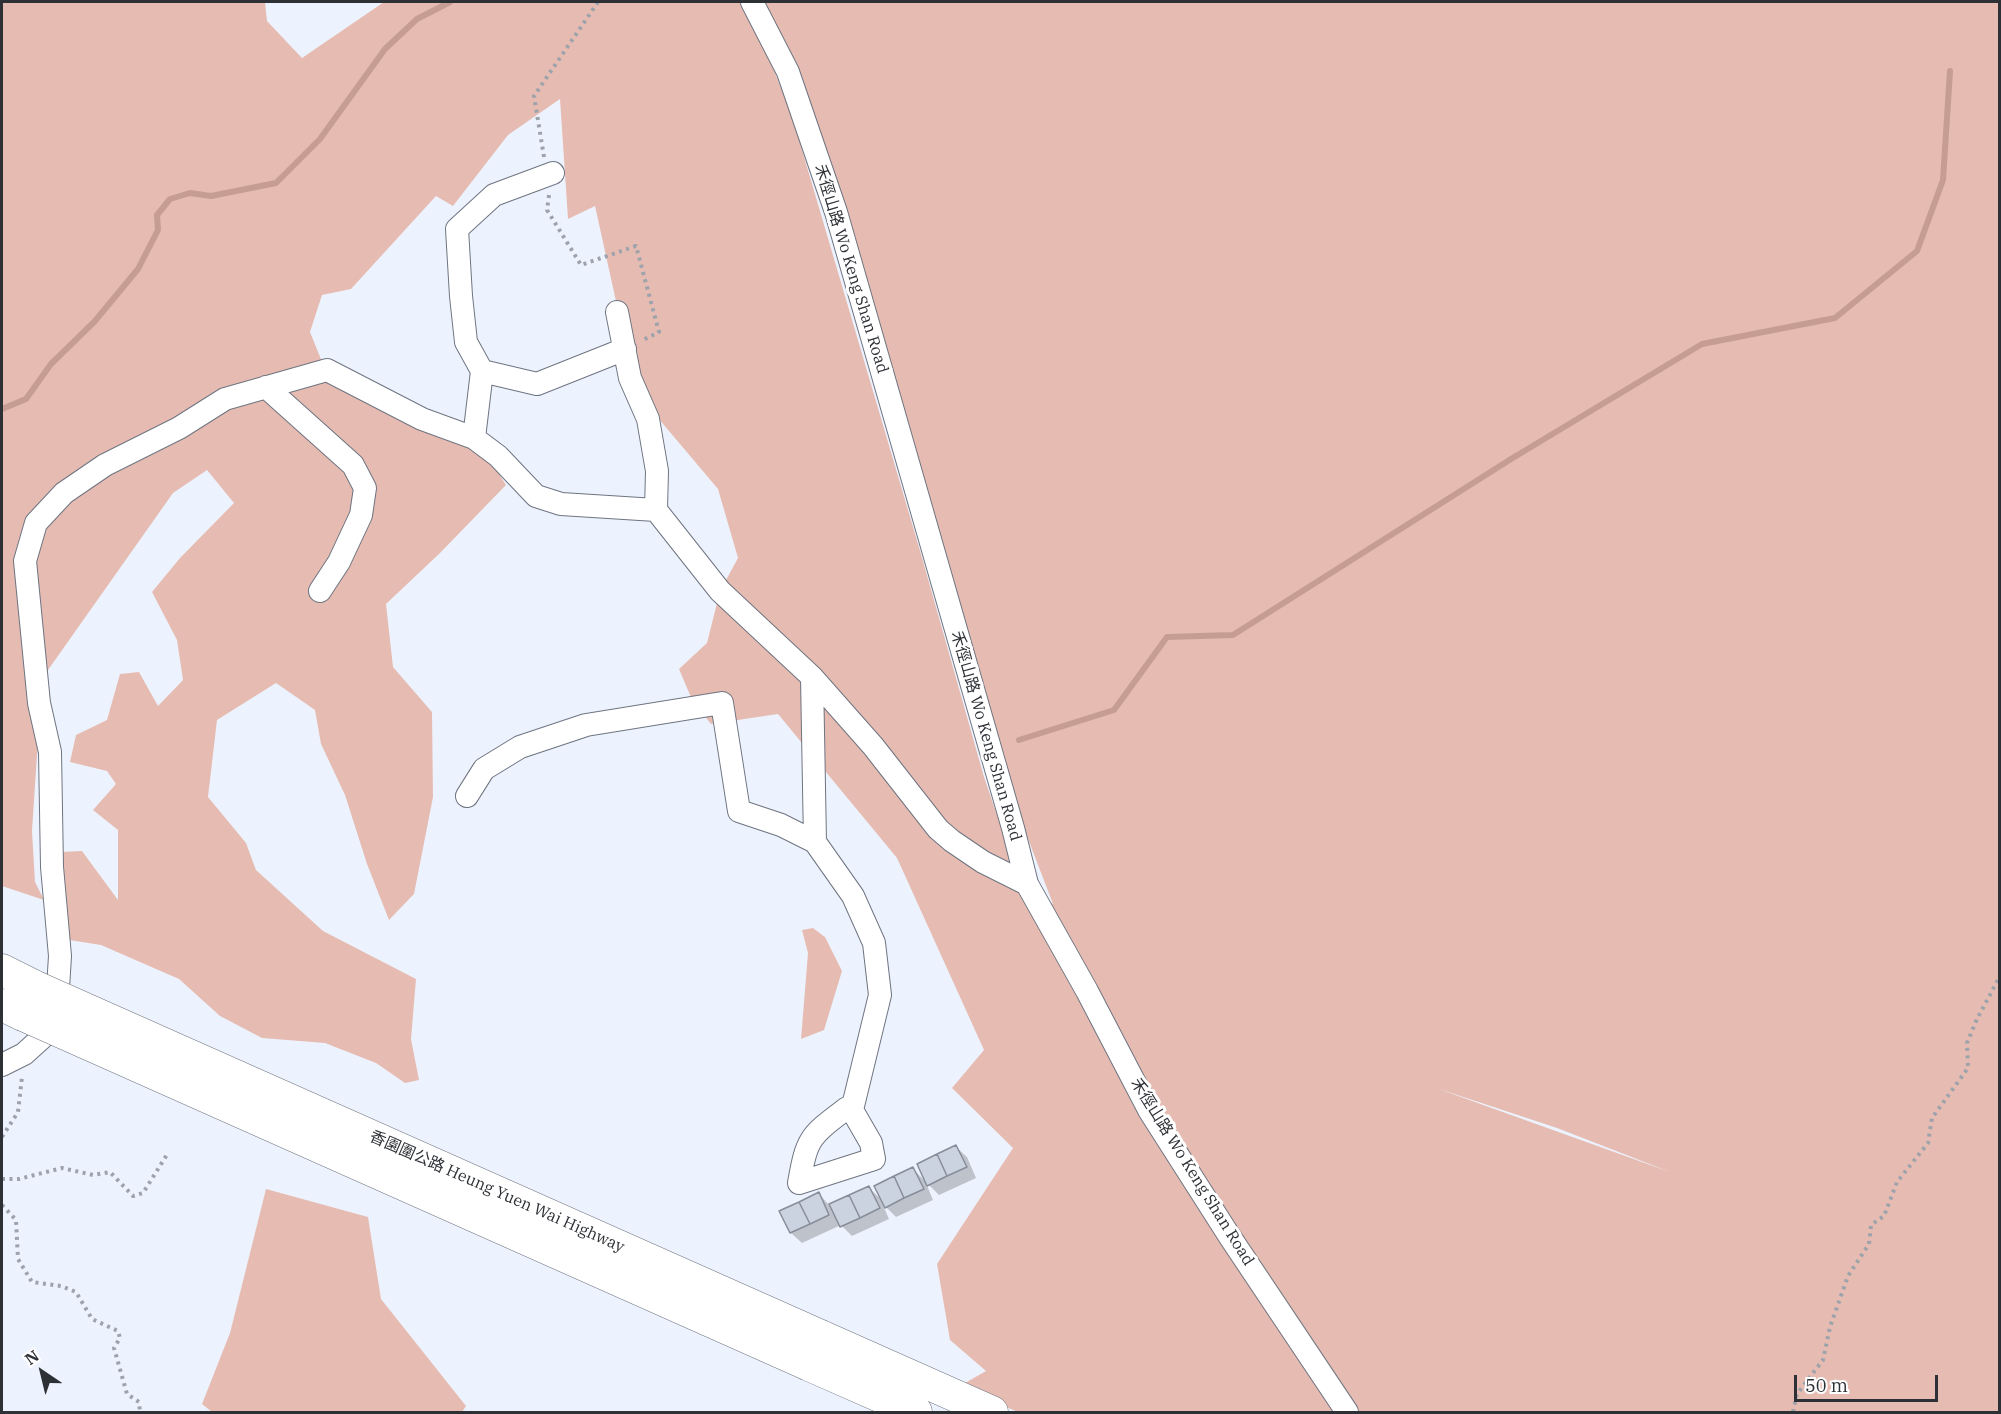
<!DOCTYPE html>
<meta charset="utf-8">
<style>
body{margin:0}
#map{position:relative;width:2001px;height:1414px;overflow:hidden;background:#edf3fe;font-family:"IBM Plex Serif",serif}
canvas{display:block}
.frame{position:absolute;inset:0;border:3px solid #2d3035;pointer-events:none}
.north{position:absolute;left:12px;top:1342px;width:60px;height:60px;-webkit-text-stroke:4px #fff;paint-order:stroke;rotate:325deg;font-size:16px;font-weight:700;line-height:24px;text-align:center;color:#2d3035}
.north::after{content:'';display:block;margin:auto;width:21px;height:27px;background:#2d3035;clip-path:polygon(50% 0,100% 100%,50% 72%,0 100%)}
.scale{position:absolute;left:1794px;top:1375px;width:144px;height:27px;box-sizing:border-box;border:3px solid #2d3035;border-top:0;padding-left:8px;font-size:18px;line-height:21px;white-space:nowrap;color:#2d3035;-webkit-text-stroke:4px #fff;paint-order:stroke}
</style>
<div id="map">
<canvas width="2001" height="1414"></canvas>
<div class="frame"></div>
<div class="north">N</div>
<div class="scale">50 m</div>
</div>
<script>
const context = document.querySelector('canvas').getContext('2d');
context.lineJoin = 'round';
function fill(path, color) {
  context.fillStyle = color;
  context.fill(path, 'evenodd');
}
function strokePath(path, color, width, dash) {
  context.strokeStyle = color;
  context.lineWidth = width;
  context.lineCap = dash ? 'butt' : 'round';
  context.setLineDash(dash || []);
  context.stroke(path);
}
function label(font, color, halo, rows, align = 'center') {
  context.font = font + ' "IBM Plex Serif","Noto Sans SC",serif';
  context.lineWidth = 6;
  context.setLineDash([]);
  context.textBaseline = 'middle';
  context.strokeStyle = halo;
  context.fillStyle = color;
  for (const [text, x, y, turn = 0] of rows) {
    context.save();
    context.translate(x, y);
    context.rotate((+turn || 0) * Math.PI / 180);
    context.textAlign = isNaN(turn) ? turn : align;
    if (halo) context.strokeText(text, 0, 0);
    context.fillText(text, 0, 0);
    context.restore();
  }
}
fill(new Path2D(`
 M2 2H265L267 21 302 58 384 2H741L768 55 792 116 921 554 984 777 1001 827 1027 884 1053 904 1017 810 764 2H1999V1412H1018L958 1387 986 1371 950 1340 937 1264 1013 1148 952 1088 984 1050 897 858 778 714 711 724 693 702 679 669 707 643 720 591 738 558 718 489 636 392 595 206 568 219 560 99 508 135 453 206 436 196 351 289 322 295 310 332 331 384 487 455 506 485 440 553 386 604 393 667 432 712 433 797 414 894 389 920 367 864 345 795 321 744 315 710 276 683 217 720 208 797 246 843 256 870 323 931 416 979 411 1039 419 1080 405 1083 376 1063 325 1043 262 1038 220 1016 179 979 101 945 63 939 62 852 82 851 118 900V830L93 810 116 784 107 771 70 762 76 735 107 720 120 674 139 672 158 706 183 680 177 640 152 592 180 558 234 503 207 470 173 493 48 670 37 755 32 831 35 882 44 900 2 886ZM1436 1088 1557 1128 1670 1172Z
 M813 928 825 937 842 971 824 1030 801 1039 808 953 802 930Z
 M266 1189 368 1217 381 1299 466 1406 462 1412H212L202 1404 230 1333Z`), '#e6bcb2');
fill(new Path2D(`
 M956 1147 967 1157 976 1178 939 1195 925 1181 933 1200 896 1217 882 1203 889 1219 852 1236 841 1225 802 1243 791 1233 781 1212 819 1194 830 1206 869 1188 883 1201 913 1169 927 1183Z`), '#0003');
strokePath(new Path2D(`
 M2 409 26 399 51 364 95 321 138 269 158 230 157 215 170 199 190 193 211 196 276 183 320 139 385 49 417 19 450 2
 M1019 740 1114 710 1167 637 1233 635 1511 459 1702 344 1835 318 1917 251 1943 180 1950 71`), '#c69d93', 6);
const building = new Path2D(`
 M956 1145 967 1167 947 1176 937 1154Z
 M937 1154 947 1176 927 1186 917 1164Z
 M913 1167 924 1189 904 1198 894 1176Z
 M894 1176 904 1198 885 1208 874 1186Z
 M869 1186 880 1208 860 1218 849 1195Z
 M819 1192 829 1215 810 1224 799 1202Z
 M849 1195 860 1218 840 1227 829 1204Z
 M799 1202 810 1224 790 1233 779 1211Z`);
fill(building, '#ccd3e0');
strokePath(building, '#878d99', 1.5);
const minor = new Path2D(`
 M752 2 788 72 836 212 1013 828 1027 884 1087 991 1149 1110 1230 1237 1347 1412
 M617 312 630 378 648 419 657 471 656 510
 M482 371 537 384 625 349
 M266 387 353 465 365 488 361 515 339 562 320 591
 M474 438 482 371 466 342 461 296 457 229 494 195 553 173
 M812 677 815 842
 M467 796 484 769 520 747 586 725 722 703 739 811 781 825 815 842 853 896 874 943 880 995 852 1110 871 1143 874 1159 799 1183C807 1137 810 1136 847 1108L852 1110
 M2 1065 24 1054 45 1035 58 988 60 956 52 867 50 752 39 703 25 561 36 523 64 493 105 465 179 428 225 399 327 370 422 419 474 438 498 456 536 496 561 504 656 510 720 591 812 677 873 746 938 829 952 841 983 862 1027 884`);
const highway = new Path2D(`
 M2 970 36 987
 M2 1005 23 1015
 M821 1336 992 1412
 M809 1365 916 1412`);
strokePath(minor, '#6e7480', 24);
strokePath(highway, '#6e7480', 33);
strokePath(new Path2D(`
 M544 157 534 96 598 2
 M549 195 547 210 581 265 636 246 659 332 643 340
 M2 1137 18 1112 22 1077
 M2 1179H19L62 1168 93 1175 110 1172 133 1196 143 1193 168 1153
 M2 1205 16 1220 18 1259 32 1282 61 1286 76 1292 92 1319 118 1331 120 1338 114 1348 127 1394 139 1402 140 1412
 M1793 1412 1797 1394 1823 1360 1830 1327 1848 1276 1869 1244 1871 1225 1884 1216 1897 1182 1928 1143 1932 1118 1968 1068 1967 1043 1977 1019 2000 976`), '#9da2ab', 4, [3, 4.5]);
strokePath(minor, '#fff', 22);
strokePath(highway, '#fff', 32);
const highwayBridge = new Path2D(`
 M36 987 821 1336
 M23 1015 809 1365`);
strokePath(highwayBridge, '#6e7480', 33, []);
strokePath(highwayBridge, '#fff', 32);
label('16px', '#2d3035', '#fff', [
 ["禾徑山路 Wo Keng Shan Road",851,269,73],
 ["禾徑山路 Wo Keng Shan Road",986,736,74],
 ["禾徑山路 Wo Keng Shan Road",1192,1172,58],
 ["香園圍公路 Heung Yuen Wai Highway",497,1192,24]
]);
</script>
